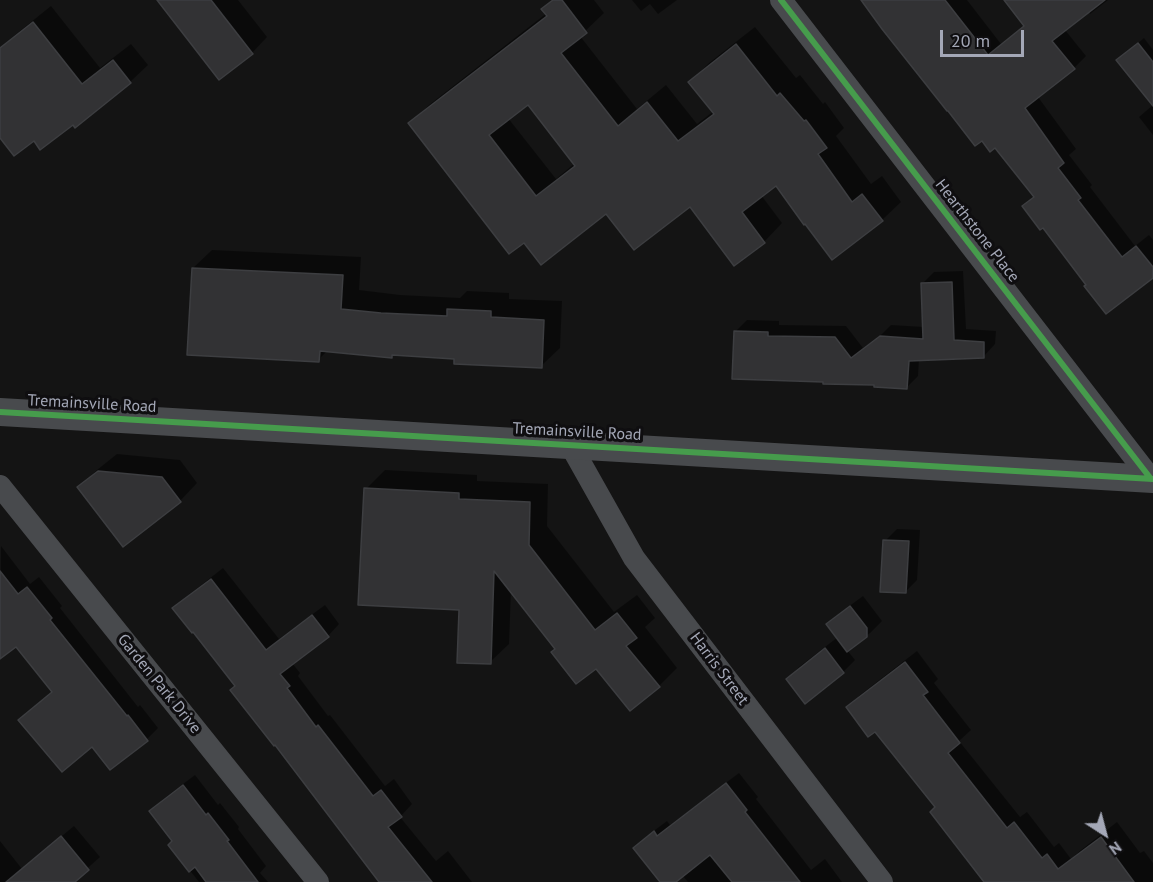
<!DOCTYPE html>
<style>
body{margin:0}
#map{position:relative;width:1153px;height:882px;overflow:hidden;background:#141414;font-family:"PT Sans",sans-serif}
canvas{display:block}
.north{position:absolute;left:1075px;top:804px;width:60px;height:60px;-webkit-text-stroke:4px #0f0e10;paint-order:stroke;rotate:144deg;font-size:16px;font-weight:700;line-height:24px;text-align:center;color:#a4a8b7}
.north::after{content:'';display:block;margin:auto;width:21px;height:27px;background:#a4a8b7;clip-path:polygon(50% 0,100% 100%,50% 72%,0 100%)}
.scale{position:absolute;left:940px;top:30px;width:84px;height:27px;box-sizing:border-box;border:3px solid #a4a8b7;border-top:0;padding-left:8px;font-size:18px;line-height:21px;white-space:nowrap;color:#a4a8b7;-webkit-text-stroke:4px #0f0e10;paint-order:stroke}
</style>
<div id="map">
<canvas width="1153" height="882"></canvas>
<div class="north">N</div>
<div class="scale">20 m</div>
</div>
<script>
const context = document.querySelector('canvas').getContext('2d');
context.lineJoin = 'round';
function fill(path, color) {
  context.fillStyle = color;
  context.fill(path, 'evenodd');
}
function strokePath(path, color, width, dash) {
  context.strokeStyle = color;
  context.lineWidth = width;
  context.lineCap = dash ? 'butt' : 'round';
  context.setLineDash(dash || []);
  context.stroke(path);
}
function label(font, color, halo, rows, align = 'center') {
  context.font = font + ' "PT Sans",sans-serif';
  context.lineWidth = 6;
  context.setLineDash([]);
  context.textBaseline = 'middle';
  context.strokeStyle = halo;
  context.fillStyle = color;
  for (const [text, x, y, turn = 0] of rows) {
    context.save();
    context.translate(x, y);
    context.rotate((+turn || 0) * Math.PI / 180);
    context.textAlign = isNaN(turn) ? turn : align;
    if (halo) context.strokeText(text, 0, 0);
    context.fillText(text, 0, 0);
    context.restore();
  }
}
fill(new Path2D(`
 M159 0H238L267 37 252 53Z
 M552 0H594L604 13 580 36 637 109 666 85 697 124 714 111 690 82 709 63 755 27 796 78 800 75 823 104 825 102 844 128 836 136 871 184 882 176 901 202 882 220 776 184 761 195 782 223 764 242 690 205 606 211 524 241 410 124 429 105 547 13 543 9ZM528 103 575 163 556 179 508 118Z
 M632 0H677L658 14 650 4 641 11Z
 M863 0H967L1001 44 1025 25 1005 0H1108L1090 14 1089 11 1065 30 1086 56 1074 68 1038 97 1076 149 1069 155 1092 185 1090 187 1135 246 1149 235 1153 240V276L1088 285 1043 226 1024 207 1035 196 995 146Z
 M51 6 100 68 131 44 148 65 130 82 75 126 73 123 34 139 0 136V47Z
 M1144 38 1153 50V61L1132 77 1118 60Z
 M1153 105V135L1139 117Z
 M212 250 361 257 359 290 400 295 460 298 467 291 509 293V299L562 301 560 348 541 366 456 358 394 354 391 356 328 350 318 360 193 268Z
 M963 271 966 329 996 331 995 344 984 356 919 359 918 376 906 388 876 384 735 332 747 320 779 321V325L846 326 863 348 882 334 891 325 924 327 922 284 934 272Z
 M117 454 180 460 197 483 180 501 79 487 97 470Z
 M385 470 477 475V481L548 484 547 526 614 612 637 595 655 618 645 627 677 668 659 686 596 667 557 649 511 590 509 644 490 662 460 609 366 489Z
 M897 529 920 530 917 580 905 592 885 541Z
 M1 546 30 584 39 577 62 606 60 608 138 707 140 705 158 728 147 739 92 745 20 720 31 709 53 691 16 645 0 657Z
 M223 568 279 639 325 605 339 624 328 636 292 663 300 673 298 676 328 716 330 715 385 786 394 779 412 804 400 817 436 861 448 851 472 882H382L237 685 174 608 186 597Z
 M863 596 882 621 870 633 847 650 855 660 843 672 805 702 788 679 799 667 838 637 828 625 840 613Z
 M917 651 938 679 934 683 971 730 959 741 1020 817 1027 812 1054 847 1059 843 1071 859 1081 850 1117 822 1140 853 1144 851 1153 863V882H986L937 807 875 730 848 707 860 695Z
 M739 773 758 797 756 799 811 870 825 859 842 882H688L682 875 674 882H662L635 848 647 836 667 821 670 825Z
 M195 775 218 805 220 803 239 827 238 829 266 866 260 873 268 882H199L170 845 174 841 151 811 162 800Z
 M74 826 100 857 72 882H0V841L22 869Z`), '#0007');
const building = new Path2D(`
 M157 0H211L253 54 219 80Z
 M553 0H562L587 33 561 53 618 126 647 102 678 141 714 114 688 82 736 44 777 96 780 93 804 121 806 120 827 148 818 154 852 202 862 194 883 221 832 260 805 224 804 225 776 186 742 212 765 243 734 266 690 207 634 250 606 214 541 265 524 243 509 254 408 123 547 16 541 9ZM528 105 575 166 536 196 489 135Z
 M861 0H945L988 55 1024 26 1004 0H1105L1052 41 1075 69 1025 108 1064 163 1058 168 1081 198 1078 200 1122 257 1136 246 1153 267V278L1106 314 1084 286 1086 285 1043 228 1040 230 1022 206 1034 197 995 148 990 152 982 141 975 146 948 111H947L882 29Z
 M33 22 82 84 113 60 131 83 75 128 73 125 40 150 34 141 14 156 0 138V48Z
 M1138 43 1153 62V106L1116 60Z
 M192 268 343 275 341 309 381 313 447 316V309L491 311V317L544 320 542 368 454 364V359L392 355V358L320 351 319 362 187 355Z
 M952 282 954 340 984 342V358L909 361 907 389 874 387V385L823 384V382L732 379 734 331 768 332V336L835 337 851 358 880 336 923 339 921 283Z
 M98 471 162 477 181 502 123 547 77 487Z
 M364 488 459 493V499L530 502 529 545 595 630 617 613 637 638 626 646 660 687 630 711 596 669 576 684 551 652 555 649 494 571 491 664 457 663 459 610 358 605Z
 M883 540 909 541 906 593 880 592Z
 M0 571 18 594 27 587 52 618 50 620 127 716 128 715 148 741 110 770 92 747 62 772 18 720 52 692 16 647 0 659Z
 M211 579 266 650 312 615 329 637 280 674 290 686 287 688 316 727 318 725 373 796 381 790 402 817 388 827 432 882H379L275 745 274 746 230 690 235 686 193 632 192 633 172 608Z
 M850 606 867 628V637L847 652 826 624Z
 M825 648 844 673 805 704 786 679Z
 M905 662 928 692 923 695 960 743 948 753 1007 828 1014 822 1042 858 1047 854 1058 869 1101 837 1134 882H984L930 812 935 807 875 732 868 737 846 707Z
 M726 783 747 810 745 812 800 882H732L710 855 676 882H660L633 848 654 831 657 836Z
 M183 785 206 815 208 813 229 840 227 841 258 882H206L195 867 189 872 168 845 172 841 149 811Z
 M61 836 89 870 75 882H6Z`);
fill(building, '#323234');
strokePath(building, '#3d3e41', 1.5);
strokePath(new Path2D(`
 M781 0 1151 479
 M571 446 634 558 882 882
 M0 486 318 882`), '#484a4d', 22);
strokePath(new Path2D(`
 M0 412 1153 479`), '#484a4d', 28);
strokePath(new Path2D(`
 M781 0 1151 479
 M0 412 1153 479`), '#469c4c', 6);
label('16px', '#a4a8b7', '#0f0e10', [
 ["Hearthstone Place",977,231,52],
 ["Tremainsville Road",92,404,3],
 ["Tremainsville Road",577,432,3],
 ["Harris Street",719,669,53],
 ["Garden Park Drive",159,684,51]
]);
</script>
